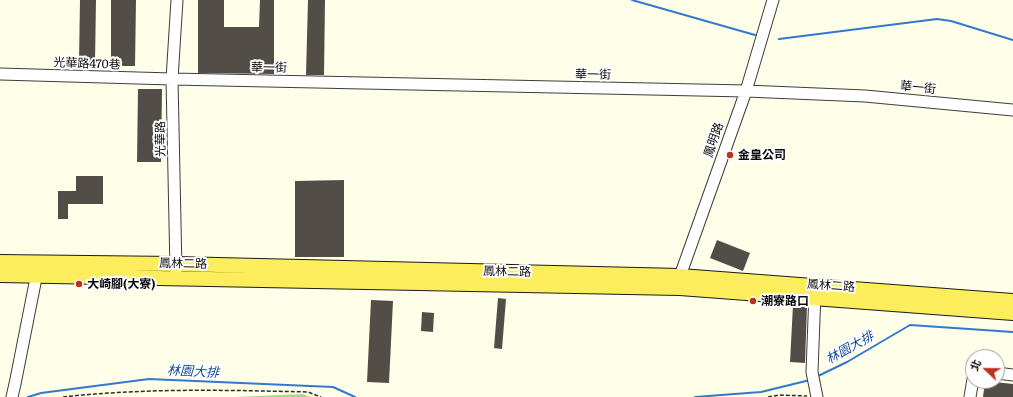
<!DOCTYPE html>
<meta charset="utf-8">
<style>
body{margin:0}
#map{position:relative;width:1013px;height:397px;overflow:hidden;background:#fffee8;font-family:Literata,"Noto Sans TC",serif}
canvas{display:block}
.north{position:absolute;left:965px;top:349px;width:40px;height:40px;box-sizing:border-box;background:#fff;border:1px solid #9d9d9d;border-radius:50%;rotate:292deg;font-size:11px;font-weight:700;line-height:16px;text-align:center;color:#0a0a0a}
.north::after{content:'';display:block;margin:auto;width:14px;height:18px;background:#bc3221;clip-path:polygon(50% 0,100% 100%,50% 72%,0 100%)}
</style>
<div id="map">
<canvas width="1013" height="397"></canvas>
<div class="north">北</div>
</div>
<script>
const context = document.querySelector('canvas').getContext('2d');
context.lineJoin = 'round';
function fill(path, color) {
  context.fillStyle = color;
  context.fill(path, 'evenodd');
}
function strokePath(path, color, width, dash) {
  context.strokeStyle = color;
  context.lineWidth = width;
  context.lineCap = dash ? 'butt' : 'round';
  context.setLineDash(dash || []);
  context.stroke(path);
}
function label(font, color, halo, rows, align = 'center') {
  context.font = font + ' Literata,"Noto Sans TC",serif';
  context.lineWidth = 4;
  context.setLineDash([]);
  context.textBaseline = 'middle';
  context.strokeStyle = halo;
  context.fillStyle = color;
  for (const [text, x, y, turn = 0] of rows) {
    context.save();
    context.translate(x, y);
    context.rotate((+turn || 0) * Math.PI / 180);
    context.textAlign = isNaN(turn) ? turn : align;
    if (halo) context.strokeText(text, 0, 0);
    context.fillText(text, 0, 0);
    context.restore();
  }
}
fill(new Path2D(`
 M302 394 311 397H235Z`), '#a6da91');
strokePath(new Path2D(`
 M632 0 755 35
 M779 39 937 19 951 21 1013 40
 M816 377 847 362 910 325 1013 332
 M28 397 41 393 149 379 333 387 355 397
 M695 397 761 392 810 380`), '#3278cf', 2);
fill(new Path2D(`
 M80 0H96L95 62H79Z
 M111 0H136L135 66H111Z
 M198 0H224V27H259L260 0H274V74L198 73Z
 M308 0H325L324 75H306Z
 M138 89H162L161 162H137Z
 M76 176H103V204H68V219H58V191H76Z
 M344 180V257H295V181Z
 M717 240 750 253 743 271 710 258Z
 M498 298 506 299 502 349 494 348Z
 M371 300 393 301 389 383 367 382Z
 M793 305 807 306 805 363 790 362Z
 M422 312 434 313 433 332 421 331Z
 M985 381 1013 384V397H983Z`), '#534d47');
const minor = new Path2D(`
 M0 74 172 79 746 91 865 96 1013 110
 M176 271 172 79 177 0
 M680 283V276L746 91 773 0
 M815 292 812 372 817 397
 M997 373 1013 375
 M12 397 15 384 38 268
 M970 397 973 379`);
const major = new Path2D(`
 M0 262 176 264 680 276 1013 301
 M0 275 680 288 1013 313`);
strokePath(minor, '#3d3d3d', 13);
strokePath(major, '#1b1b1b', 16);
strokePath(new Path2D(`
 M63 397C144 388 226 390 308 392L321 397
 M768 397 779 395 807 396`), '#2c2c2c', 1.5, [4, 2]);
strokePath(minor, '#fff', 11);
strokePath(major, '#fbed5b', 14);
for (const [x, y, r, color] of [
 [730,155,4,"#bc3221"],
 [79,284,4,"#bc3221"],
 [753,301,4,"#bc3221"]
]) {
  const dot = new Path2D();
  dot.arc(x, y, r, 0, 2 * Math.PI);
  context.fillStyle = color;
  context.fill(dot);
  strokePath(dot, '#fff', 1.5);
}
label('12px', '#0a0a0a', '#fff', [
 ["光華路470巷",87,64,2],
 ["華一街",269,68,1],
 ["華一街",593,75,1],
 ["華一街",918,88,6],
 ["光華路",161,139,-91],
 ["鳳明路",714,140,-71],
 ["鳳林二路",183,264,1],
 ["鳳林二路",507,272,1],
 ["鳳林二路",831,286,4]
]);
label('bold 12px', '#0a0a0a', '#fff', [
 ["金皇公司",738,155],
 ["大崎腳(大寮)",87,284],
 ["潮寮路口",761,301]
], 'left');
label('italic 13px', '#134b9d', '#fff', [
 ["林園大排",850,348,-29],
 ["林園大排",193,372,3]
]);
</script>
